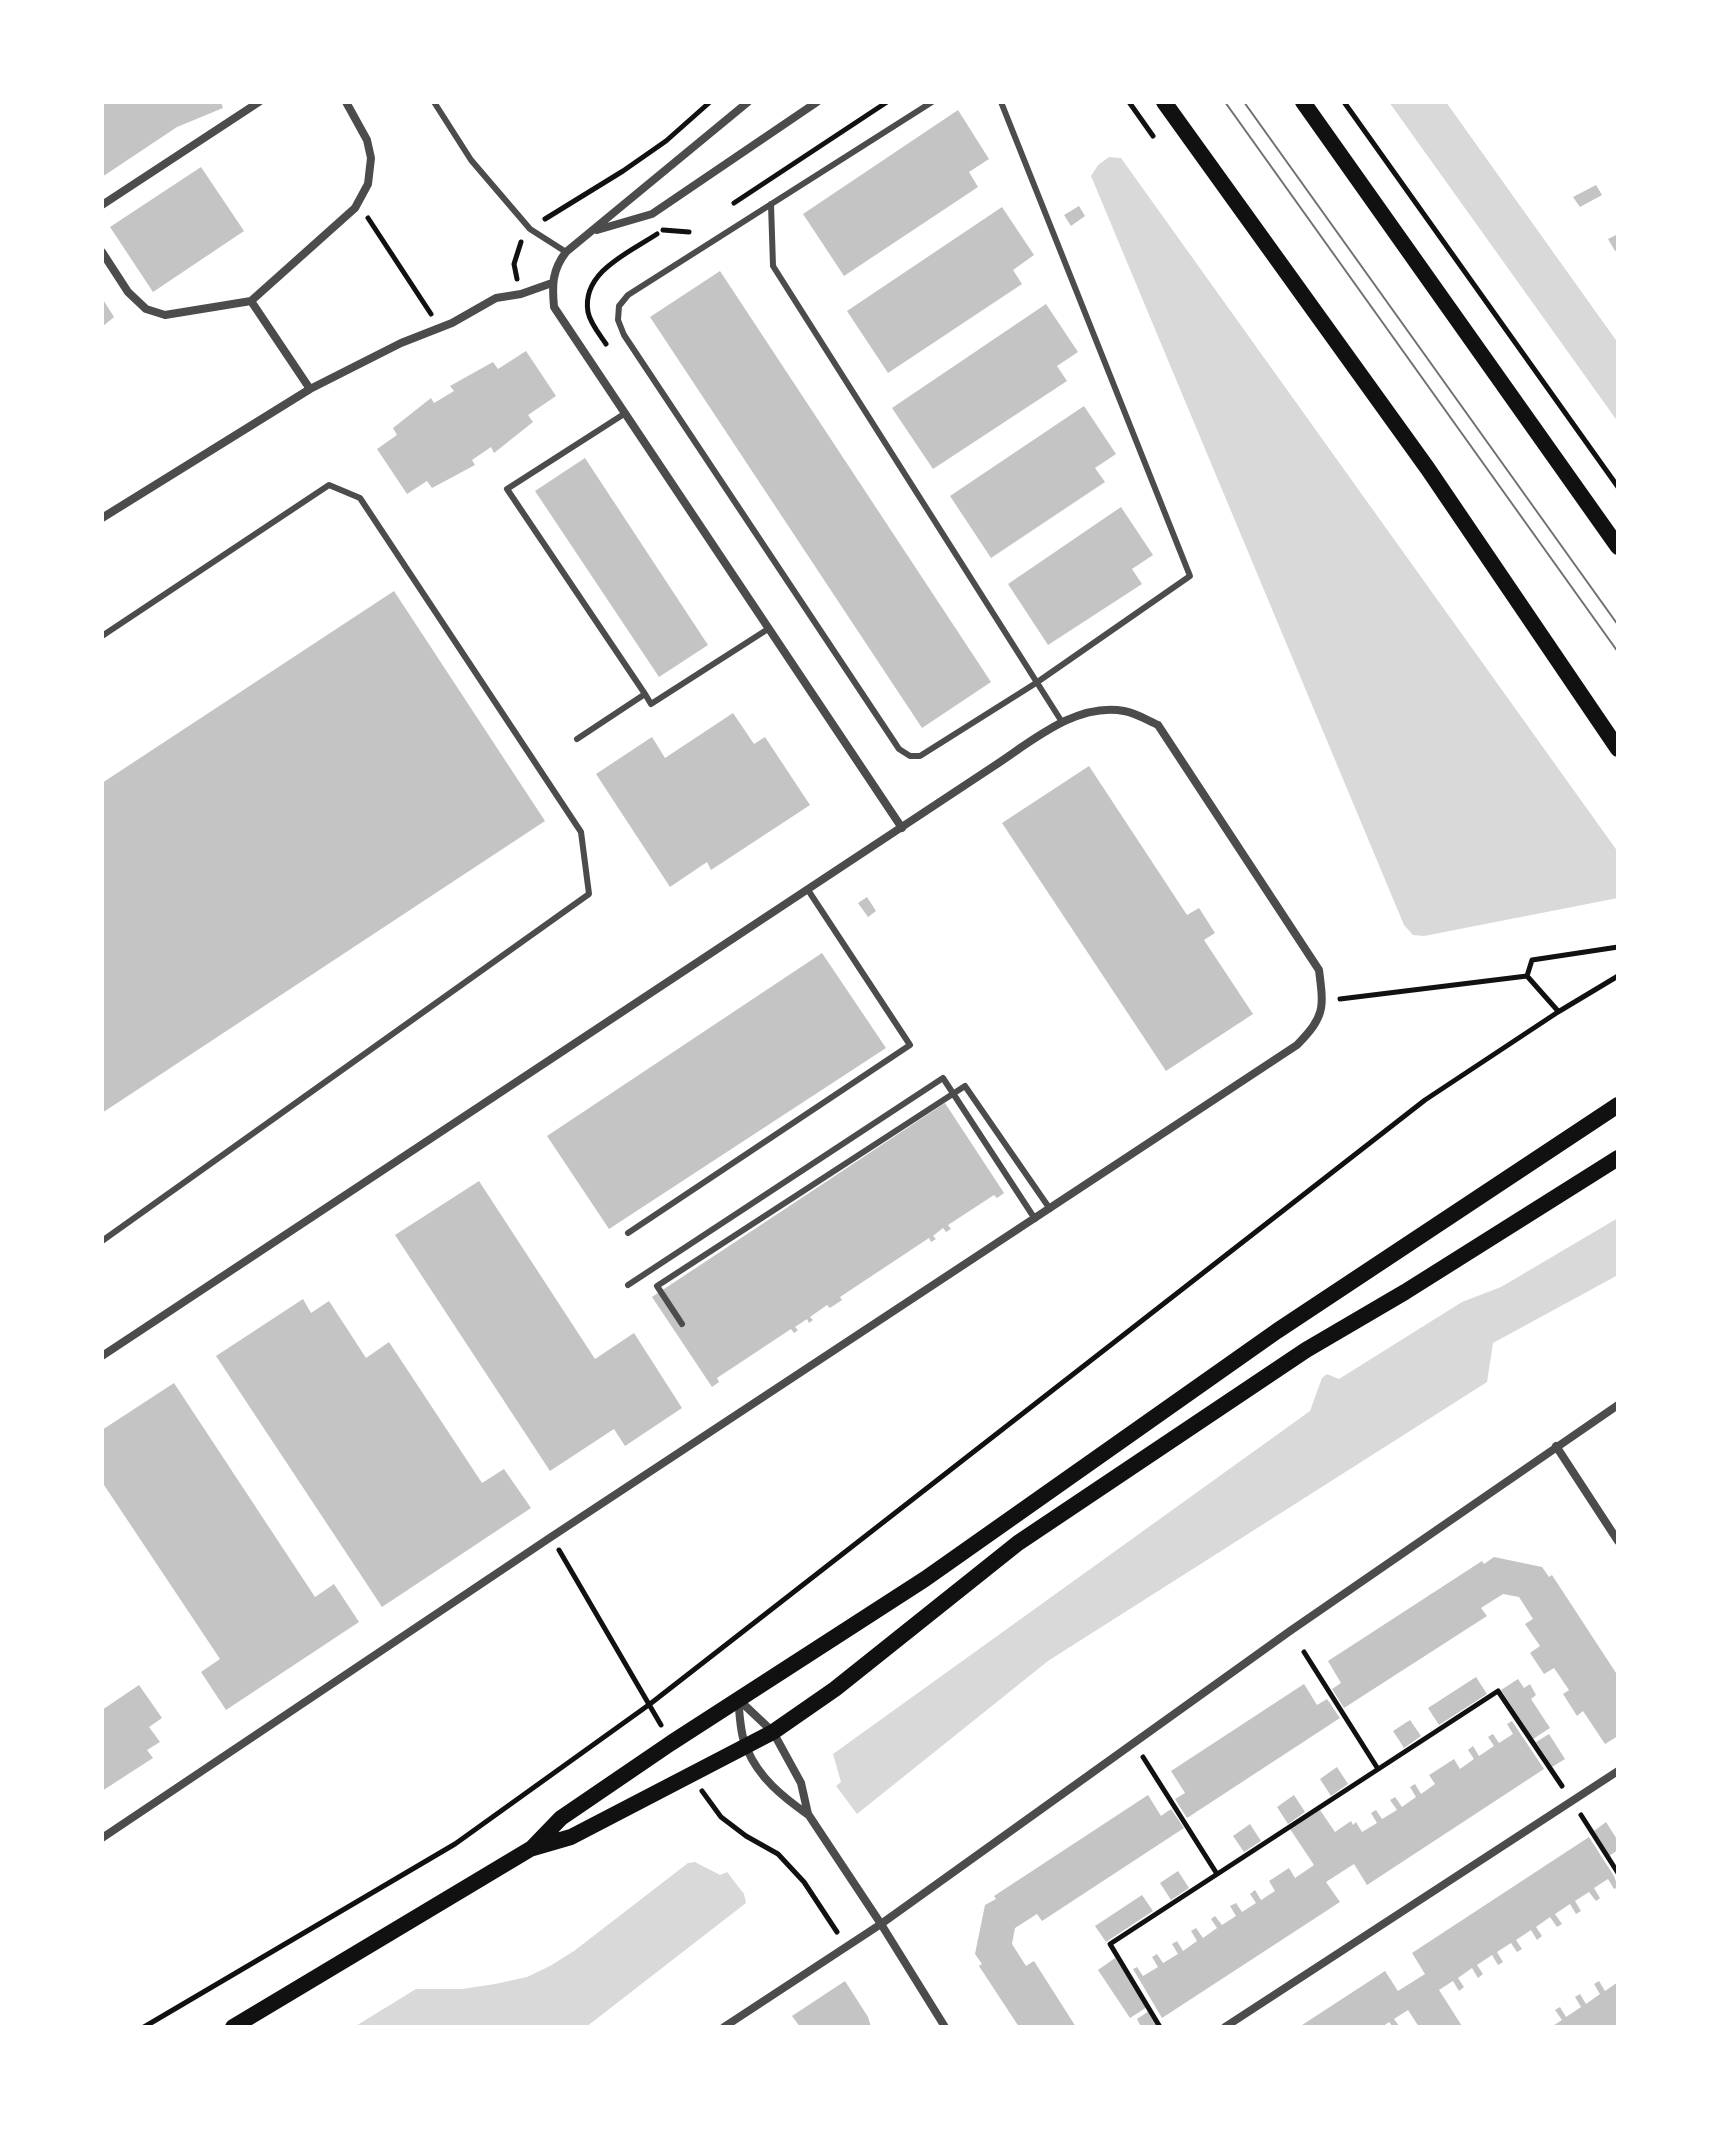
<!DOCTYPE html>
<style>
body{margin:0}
#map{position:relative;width:1720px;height:2129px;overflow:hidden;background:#fff;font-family:Quicksand,sans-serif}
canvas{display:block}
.frame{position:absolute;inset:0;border:104px solid #fff;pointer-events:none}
</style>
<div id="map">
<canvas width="1720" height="2129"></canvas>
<div class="frame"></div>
</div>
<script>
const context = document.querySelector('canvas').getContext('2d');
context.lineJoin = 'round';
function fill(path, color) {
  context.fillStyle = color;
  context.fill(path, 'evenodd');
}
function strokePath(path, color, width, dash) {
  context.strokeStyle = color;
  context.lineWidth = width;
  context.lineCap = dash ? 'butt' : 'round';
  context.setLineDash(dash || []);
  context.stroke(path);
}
fill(new Path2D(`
 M1389 102H1446L1618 343V422Z
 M1109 157 1121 158 1618 852V898L1424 936 1413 935 1404 925 1091 176 1098 165Z
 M1618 1218V1275L1493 1343 1487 1382 1048 1661 857 1814 836 1786 841 1782 833 1754 1310 1411 1322 1378 1327 1374 1339 1379 1462 1302 1501 1287Z
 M695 1862 720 1875 727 1872 744 1894 746 1903 586 2027H354L416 1989H462L495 1984 527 1977 550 1966 574 1951 688 1863Z`), '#d9d9d9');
fill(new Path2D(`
 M102 102H221L223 108 177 127 102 177Z
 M958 110 989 159 969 172 978 187 844 276 803 214Z
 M201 167 244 231 153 292 110 227Z
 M1596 185 1602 195 1580 207 1573 197Z
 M1079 206 1085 216 1071 226 1064 215Z
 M1002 207 1034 255 1013 270 1022 284 888 373 847 311Z
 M1618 234V250L1615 251 1608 239Z
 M720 271 991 682 922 728 650 317Z
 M102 298 114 317 102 327Z
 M1046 304 1078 352 1057 366 1067 381 933 469 892 408Z
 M526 351 556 396 528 415 533 422 494 453 491 447 472 460 475 465 432 488 427 481 407 494 377 449 397 435 393 428 431 398 434 403 454 391 450 386 493 362 498 369Z
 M1084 406 1116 454 1095 468 1105 482 991 558 950 496Z
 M585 458 708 645 659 677 535 491Z
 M1121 507 1153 555 1132 569 1142 584 1048 645 1008 584Z
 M394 591 545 821 102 1113V783Z
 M733 713 754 744 765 737 810 805 711 870 707 862 670 887 596 774 652 737 665 758Z
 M1089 766 1187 915 1199 908 1215 933 1204 940 1253 1014 1166 1071 1002 823Z
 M867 897 876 911 868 917 858 903Z
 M822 953 886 1048 609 1229 547 1136Z
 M945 1103 1004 1193 997 1198 994 1195 948 1225 951 1229 946 1232 943 1228 933 1236 936 1239 931 1242 929 1238 840 1297 842 1300 830 1308 827 1305 810 1317 813 1320 809 1323 807 1319 795 1327 798 1330 794 1333 791 1329 717 1378 719 1382 712 1387 652 1297Z
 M479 1181 595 1359 634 1333 682 1408 625 1446 614 1429 550 1471 395 1235Z
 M303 1299 311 1313 329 1301 366 1358 389 1342 482 1483 504 1469 531 1508 382 1607 216 1356Z
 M174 1383 315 1597 334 1584 359 1622 226 1710 201 1672 220 1659 102 1482V1430Z
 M1494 1557 1542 1567 1549 1577 1552 1575 1618 1676V1736L1605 1744 1583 1711 1577 1716 1563 1694 1569 1690 1554 1668 1544 1674 1530 1653 1540 1646 1525 1624 1533 1619 1519 1597 1503 1594 1481 1608 1487 1616 1344 1708 1332 1689 1341 1683 1328 1661 1482 1561 1484 1564Z
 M1476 1677 1487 1694 1439 1725 1428 1708Z
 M1518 1679 1524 1688 1530 1684 1536 1695 1531 1699 1550 1728 1533 1739 1501 1690Z
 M1304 1684 1317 1705 1327 1699 1340 1718 1187 1818 1175 1799 1185 1793 1171 1771Z
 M139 1685 162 1718 149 1727 160 1742 147 1750 153 1758 102 1791V1710Z
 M1410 1720 1421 1736 1404 1748 1393 1731Z
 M1512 1721 1544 1769 1367 1885 1354 1864 1326 1882 1340 1902 1162 2018 1133 1969 1137 1967 1143 1976 1158 1967 1152 1957 1157 1954 1163 1963 1178 1954 1172 1944 1177 1941 1183 1951 1197 1941 1191 1931 1196 1928 1203 1938 1217 1928 1211 1919 1215 1916 1222 1925 1236 1916 1230 1906 1236 1903 1242 1912 1256 1903 1250 1894 1255 1890 1261 1900 1275 1891 1269 1881 1289 1868 1295 1878 1314 1865 1290 1829 1320 1810 1335 1832 1351 1821 1353 1825 1356 1822 1362 1832 1377 1823 1371 1813 1376 1810 1382 1819 1397 1810 1390 1800 1395 1797 1402 1807 1416 1797 1410 1787 1415 1784 1421 1794 1435 1784 1429 1775 1434 1772 1454 1759 1460 1769 1474 1759 1468 1750 1473 1746 1479 1756 1494 1746 1488 1737 1493 1734 1499 1743 1513 1734 1507 1724Z
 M1549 1734 1565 1759 1552 1767 1536 1742Z
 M1337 1767 1348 1784 1331 1796 1320 1779Z
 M1148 1795 1161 1816 1171 1809 1184 1828 1042 1921 1037 1914 1015 1928 1012 1944 1026 1966 1034 1961 1076 2027H1019L979 1966 982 1964 975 1954 985 1905 996 1899 994 1896Z
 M1294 1795 1305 1812 1288 1824 1277 1807Z
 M1606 1822 1618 1841V1850L1609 1856 1594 1831Z
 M1250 1824 1261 1841 1244 1852 1233 1836Z
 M1589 1837 1614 1876 1618 1887 1614 1889 1608 1879 1594 1888 1600 1898 1596 1901 1589 1892 1575 1901 1581 1911 1576 1914 1570 1904 1555 1914 1562 1924 1557 1927 1550 1917 1536 1927 1542 1936 1537 1940 1531 1930 1516 1940 1522 1949 1517 1952 1511 1943 1497 1952 1503 1962 1498 1965 1492 1955 1477 1965 1483 1974 1478 1978 1472 1968 1458 1978 1464 1987 1459 1991 1453 1981 1439 1990 1462 2026 1419 2027 1408 2010 1394 2019 1400 2027H1393L1389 2022 1382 2027H1299L1385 1971 1398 1991 1425 1974 1412 1953Z
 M1178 1871 1189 1888 1171 1900 1160 1883Z
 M1142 1895 1153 1911 1106 1942 1095 1926Z
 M1115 1958 1147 2007 1130 2018 1098 1970Z
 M845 1981 868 2017 871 2027H800L792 2016Z
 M1599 1981 1605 1991 1618 1982V2027H1551L1562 2020 1555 2010 1560 2007 1566 2017 1581 2007 1575 1997 1580 1994 1586 2004 1600 1994 1594 1984Z
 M1149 2011 1160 2027H1141L1137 2019Z`), '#c4c4c4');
strokePath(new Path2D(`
 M1129 102 1153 136
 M1344 102 1618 487
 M734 203 887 102
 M368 218 431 314
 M545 219 623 171 666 141 710 102
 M663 230 689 232
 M517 279 514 264 521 242
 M606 344C600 335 590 323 588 312 581 272 630 252 657 234
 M1527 976 1532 960 1618 947
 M1527 976 1558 1011
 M1340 999 1527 976
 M559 1550 661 1725
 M1304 1652 1378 1769
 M1143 1757 1217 1874
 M702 1791 721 1817 746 1836 778 1854 804 1882 837 1932
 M1581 1815 1618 1873
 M144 2027 455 1844 650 1704 1425 1100 1558 1012 1618 976
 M1160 2027 1110 1944 1498 1691 1562 1786`), '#111', 5);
strokePath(new Path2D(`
 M434 102 471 160 530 229 566 252
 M932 102 628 295 619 306 618 320 624 335 899 749 910 756H920L1036 683 1190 576 1001 102
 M771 204 773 266 1062 722
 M624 414 507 489 645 694 651 704 768 629
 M102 636 329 485 360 498 581 832 589 894 102 1241
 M577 739 645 694
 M628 1233 910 1045 808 890
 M628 1285 943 1078 1035 1219
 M682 1324 657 1286 965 1086 1050 1209`), '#4c4c4c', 6);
strokePath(new Path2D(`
 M748 102 566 252C552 270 552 285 554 307L902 828
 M102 205 259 102
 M597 230 652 214 817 102
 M102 252 128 292 146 309 165 315 251 301 355 208 368 184 371 158 367 140 346 102
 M310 389 401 343 452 323 496 298 521 294 552 283
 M102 518 310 389 251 301
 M102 1356 994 766C1031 742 1076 702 1124 711 1136 713 1147 720 1158 725L1319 970C1324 1009 1325 1016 1297 1045L551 1537 102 1838
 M1556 1446 1618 1541
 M738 1699 773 1732 801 1783 808 1814 881 1924 945 2027
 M738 1699C740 1715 740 1735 747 1749 759 1778 783 1797 807 1814
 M724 2027 881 1924 1290 1631 1618 1405
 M1225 2027 1618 1771`), '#4c4c4c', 8);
strokePath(new Path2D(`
 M1164 102 1428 469 1618 749
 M1303 102 1618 547
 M533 1848 571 1837 773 1732 835 1689 1018 1543 1306 1350 1405 1292 1618 1158
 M233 2027 532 1848 561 1818 671 1743 925 1579 1277 1331 1618 1105`), '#111', 16);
strokePath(new Path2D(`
 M1225 102 1618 652
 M1244 102 1618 625`), '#707070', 2);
</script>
